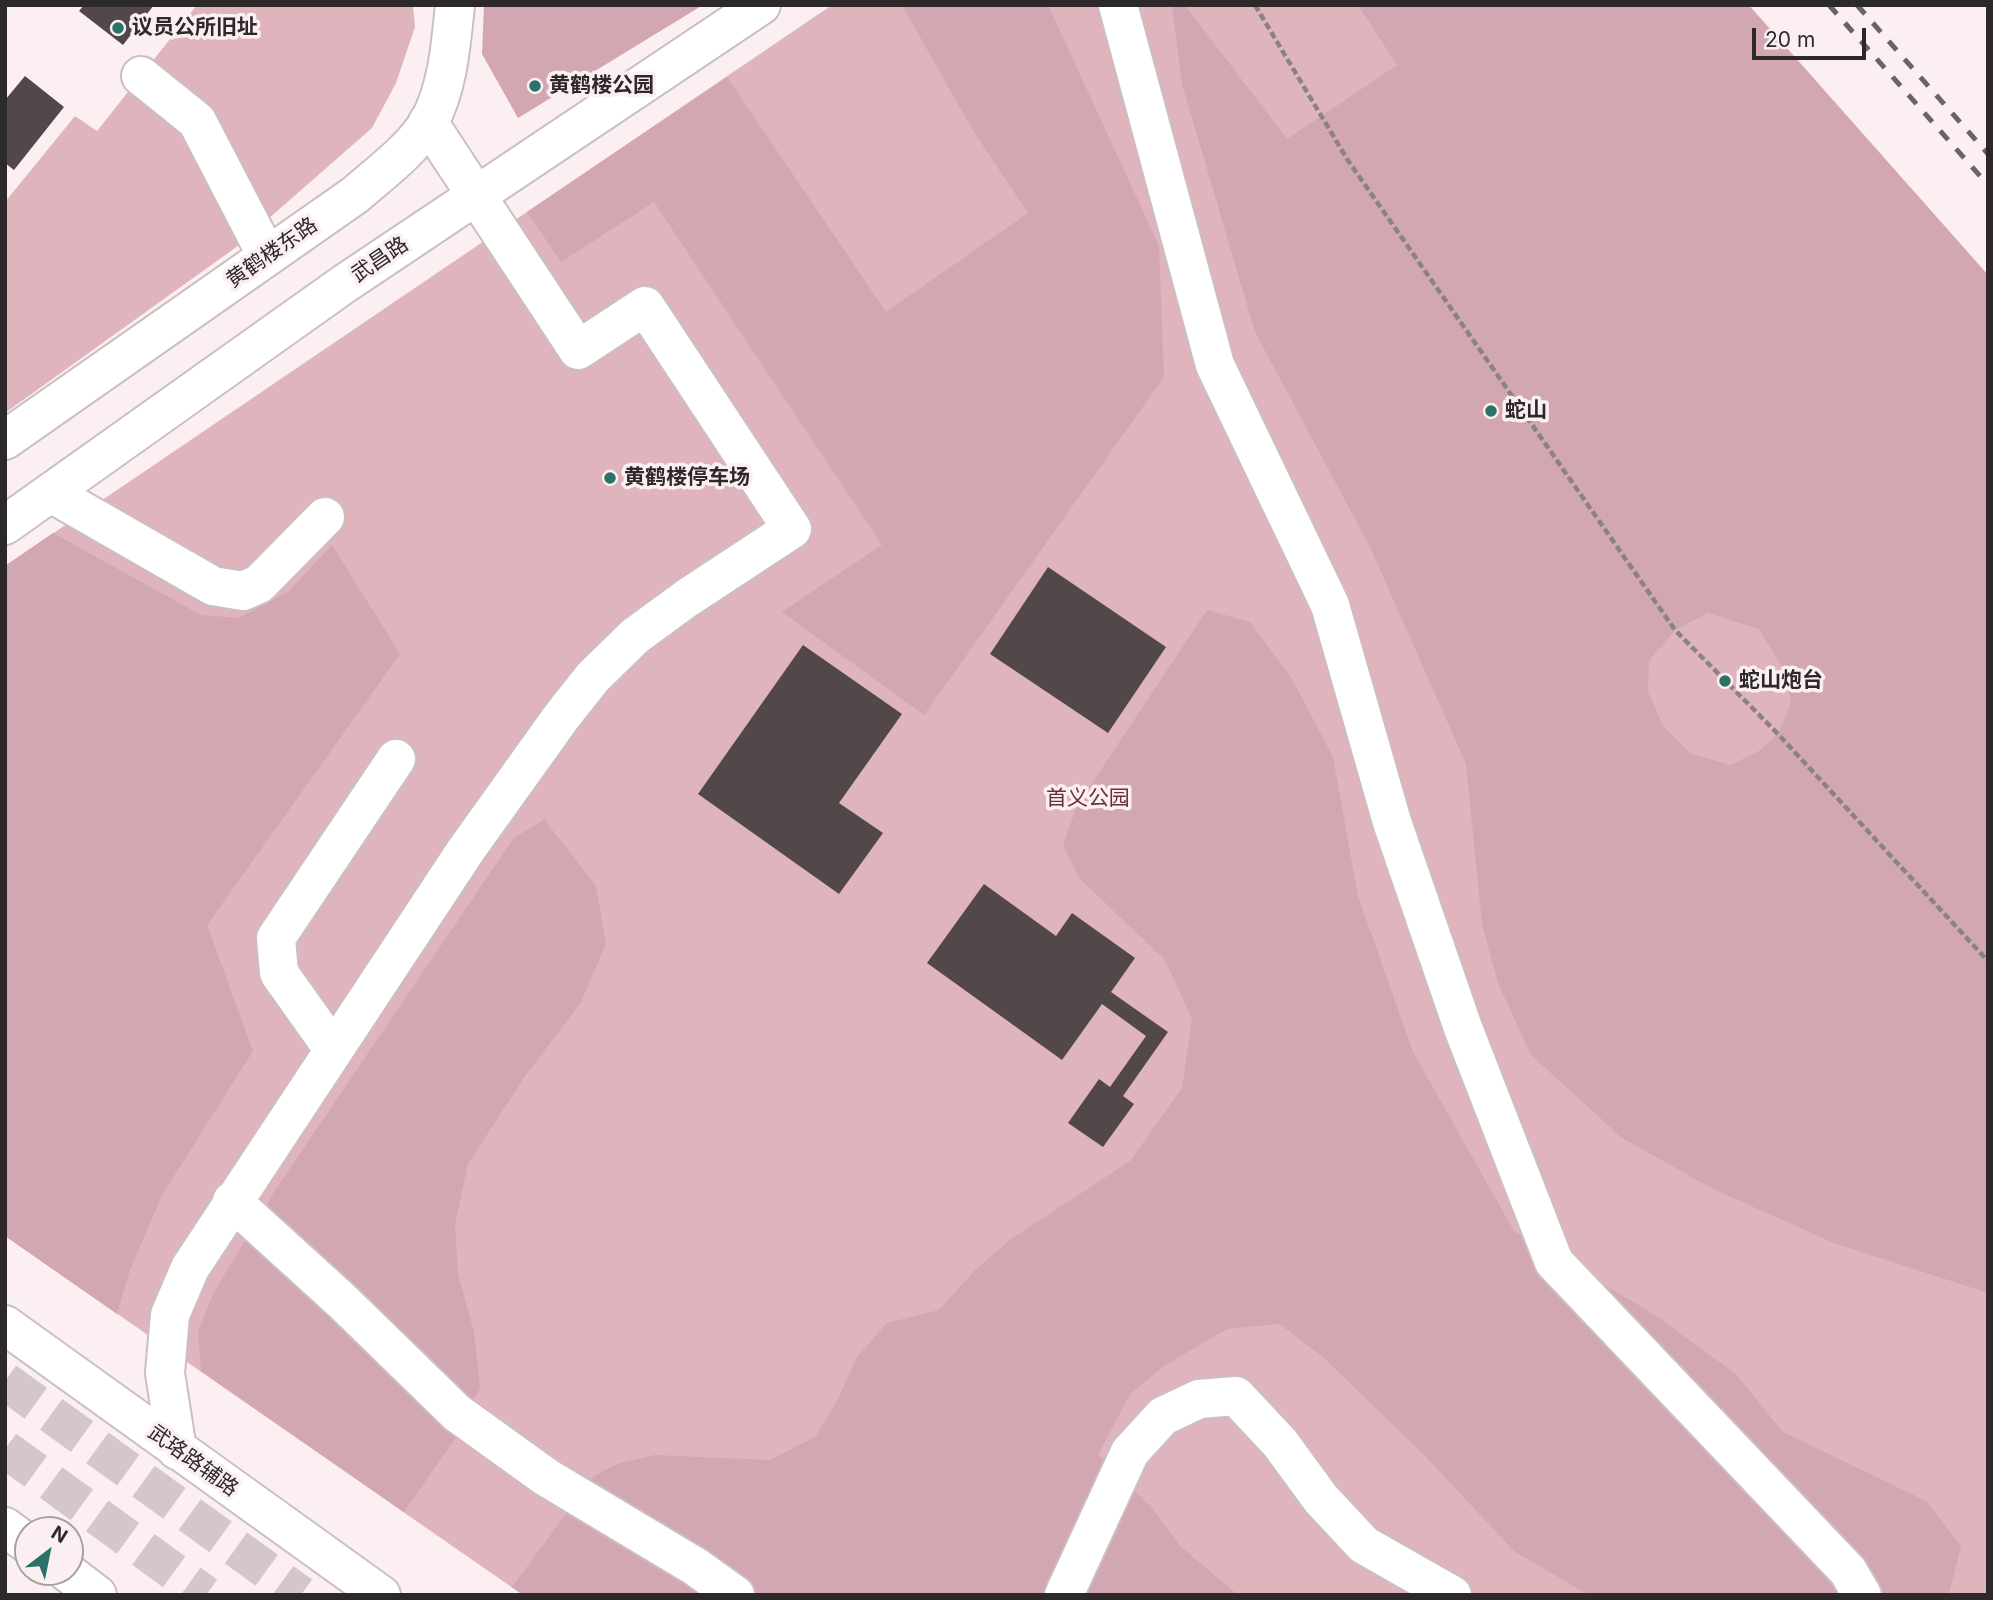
<!DOCTYPE html>
<meta charset="utf-8">
<style>
body{margin:0}
#map{position:relative;width:1993px;height:1600px;overflow:hidden;background:#fceff1;font-family:Inter,sans-serif}
canvas{display:block}
.frame{position:absolute;inset:0;border:7px solid #2d292a;pointer-events:none}
.north{position:absolute;left:14px;top:1516px;width:70px;height:70px;box-sizing:border-box;background:#fceff1;border:2px solid #a9a0a1;border-radius:50%;rotate:32deg;font-size:19px;font-weight:700;line-height:28px;text-align:center;color:#2d292a}
.north::after{content:'';display:block;margin:auto;width:24px;height:32px;background:#2b7269;clip-path:polygon(50% 0,100% 100%,50% 72%,0 100%)}
.scale{position:absolute;left:1752px;top:28px;width:114px;height:32px;box-sizing:border-box;border:4px solid #2d292a;border-top:0;padding-left:9px;font-size:21px;line-height:24px;white-space:nowrap;color:#2d292a;-webkit-text-stroke:5px #fceff1;paint-order:stroke}
</style>
<div id="map">
<canvas width="1993" height="1600"></canvas>
<div class="frame"></div>
<div class="north">N</div>
<div class="scale">20 m</div>
</div>
<script>
const context = document.querySelector('canvas').getContext('2d');
context.lineJoin = 'round';
function fill(path, color) {
  context.fillStyle = color;
  context.fill(path, 'evenodd');
}
function strokePath(path, color, width, dash) {
  context.strokeStyle = color;
  context.lineWidth = width;
  context.lineCap = dash ? 'butt' : 'round';
  context.setLineDash(dash || []);
  context.stroke(path);
}
function label(font, color, halo, rows, align = 'center') {
  context.font = font + ' Inter,"Noto Sans SC",sans-serif';
  context.lineWidth = 7;
  context.setLineDash([]);
  context.textBaseline = 'middle';
  context.strokeStyle = halo;
  context.fillStyle = color;
  for (const [text, x, y, turn = 0] of rows) {
    context.save();
    context.translate(x, y);
    context.rotate((+turn || 0) * Math.PI / 180);
    context.textAlign = isNaN(turn) ? turn : align;
    if (halo) context.strokeText(text, 0, 0);
    context.fillText(text, 0, 0);
    context.restore();
  }
}
fill(new Path2D(`
 M197 5H413L415 27 396 83 372 128 235 248 5 413V202L75 116 97 131Z
 M832 5H1749L1988 275V1595H523L5 1236V566Z`), '#dfb4bd');
fill(new Path2D(`
 M484 5H703L518 118 482 54Z
 M902 5H1048L1159 246 1164 377 924 715 782 612 882 545 654 202 561 262 527 212 727 77 886 312 1028 213 972 129Z
 M1172 5H1185L1287 139 1397 65 1358 5H1748L1988 275V1293L1834 1243 1713 1189 1622 1138 1531 1055 1498 983 1482 924 1466 764 1370 547 1255 332 1182 84ZM1708 613 1759 629 1783 668 1791 703 1778 734 1759 751 1731 765 1691 754 1663 726 1648 692 1649 661 1675 630Z
 M53 533 201 615 239 618 289 591 332 545 400 654 207 925 253 1051 162 1195 130 1270 117 1314 5 1236V566Z
 M1207 610 1250 622 1291 677 1333 757 1358 896 1413 1052 1514 1231 1652 1313 1736 1374 1783 1432 1926 1501 1961 1546 1949 1595H1589L1515 1552 1424 1455 1324 1358 1280 1324 1227 1329 1164 1366 1130 1394 1098 1455 1152 1508 1180 1546 1238 1595H523L512 1587 594 1476 617 1464 655 1455 770 1460 815 1437 837 1401 857 1357 887 1323 939 1310 976 1269 1011 1239 1130 1161 1182 1088 1192 1019 1165 960 1079 878 1063 845 1077 806Z
 M544 819 596 886 606 944 581 1002 523 1079 468 1164 455 1225 458 1274 474 1332 480 1388 454 1440 404 1512 201 1371 198 1332 214 1292 274 1192 513 839Z`), '#d3a7b1');
fill(new Path2D(`
 M84 5H154L123 45 79 11Z
 M25 76 64 107 14 170 5 163V100Z
 M1048 567 1166 647 1108 733 990 654Z
 M803 645 902 714 839 803 883 833 839 894 698 794Z
 M984 884 1056 936 1072 913 1135 958 1111 992 1168 1032 1123 1096 1134 1104 1103 1147 1068 1123 1099 1079 1110 1087 1146 1036 1102 1004 1062 1060 927 963Z`), '#52484a');
strokePath(new Path2D(`
 M5 1381 301 1595
 M5 1449 206 1595`), '#d3c7c9', 38, [38, 19]);
const minor = new Path2D(`
 M1118 5 1215 365 1330 605 1392 822 1463 1028 1554 1262 1848 1571 1862 1595
 M141 76 197 121 267 256
 M51 493 213 586 243 591 259 584 325 517
 M5 525 344 284 761 5
 M333 1049 279 973 276 938 396 759
 M232 1201 342 1301 457 1413 546 1477 696 1567 735 1595
 M177 1450 165 1373 170 1315 190 1268 466 850 562 716 593 677 635 636 687 598 792 529 645 306 578 350 428 122
 M1064 1595 1130 1452 1163 1416 1199 1399 1236 1396 1280 1443 1321 1499 1364 1545 1452 1595`);
const major = new Path2D(`
 M5 440 355 195C379 174 412 150 429 122 448 88 451 43 455 5
 M5 1325 381 1595
 M5 1527 28 1544
 M67 1572 97 1595`);
strokePath(minor, '#cbbfc1', 42);
strokePath(major, '#cbbfc1', 42);
strokePath(new Path2D(`
 M1255 5 1347 159 1675 630 1778 734 1988 961`), '#8a8284', 4.5, [7, 3.5]);
strokePath(minor, '#fff', 38);
strokePath(major, '#fff', 38);
strokePath(new Path2D(`
 M1829 5 1988 185
 M1857 5 1988 154`), '#6b6466', 5, [12, 12]);
for (const [x, y, r, color] of [
 [118,28,7,"#2b7269"],
 [535,86,7,"#2b7269"],
 [1491,411,7,"#2b7269"],
 [610,478,7,"#2b7269"],
 [1725,681,7,"#2b7269"]
]) {
  const dot = new Path2D();
  dot.arc(x, y, r, 0, 2 * Math.PI);
  context.fillStyle = color;
  context.fill(dot);
  strokePath(dot, '#fceff1', 2.5);
}
label('bold 21px', '#2d292a', '#fceff1', [
 ["议员公所旧址",132,28],
 ["黄鹤楼公园",549,86],
 ["蛇山",1505,411],
 ["黄鹤楼停车场",624,478],
 ["蛇山炮台",1739,681]
], 'left');
label('21px', '#2d292a', '#fceff1', [
 ["黄鹤楼东路",272,253,-35],
 ["武昌路",380,260,-34],
 ["武珞路辅路",193,1461,36]
]);
label('21px', '#672f3f', '#fceff1', [
 ["首义公园",1088,799]
]);
</script>
